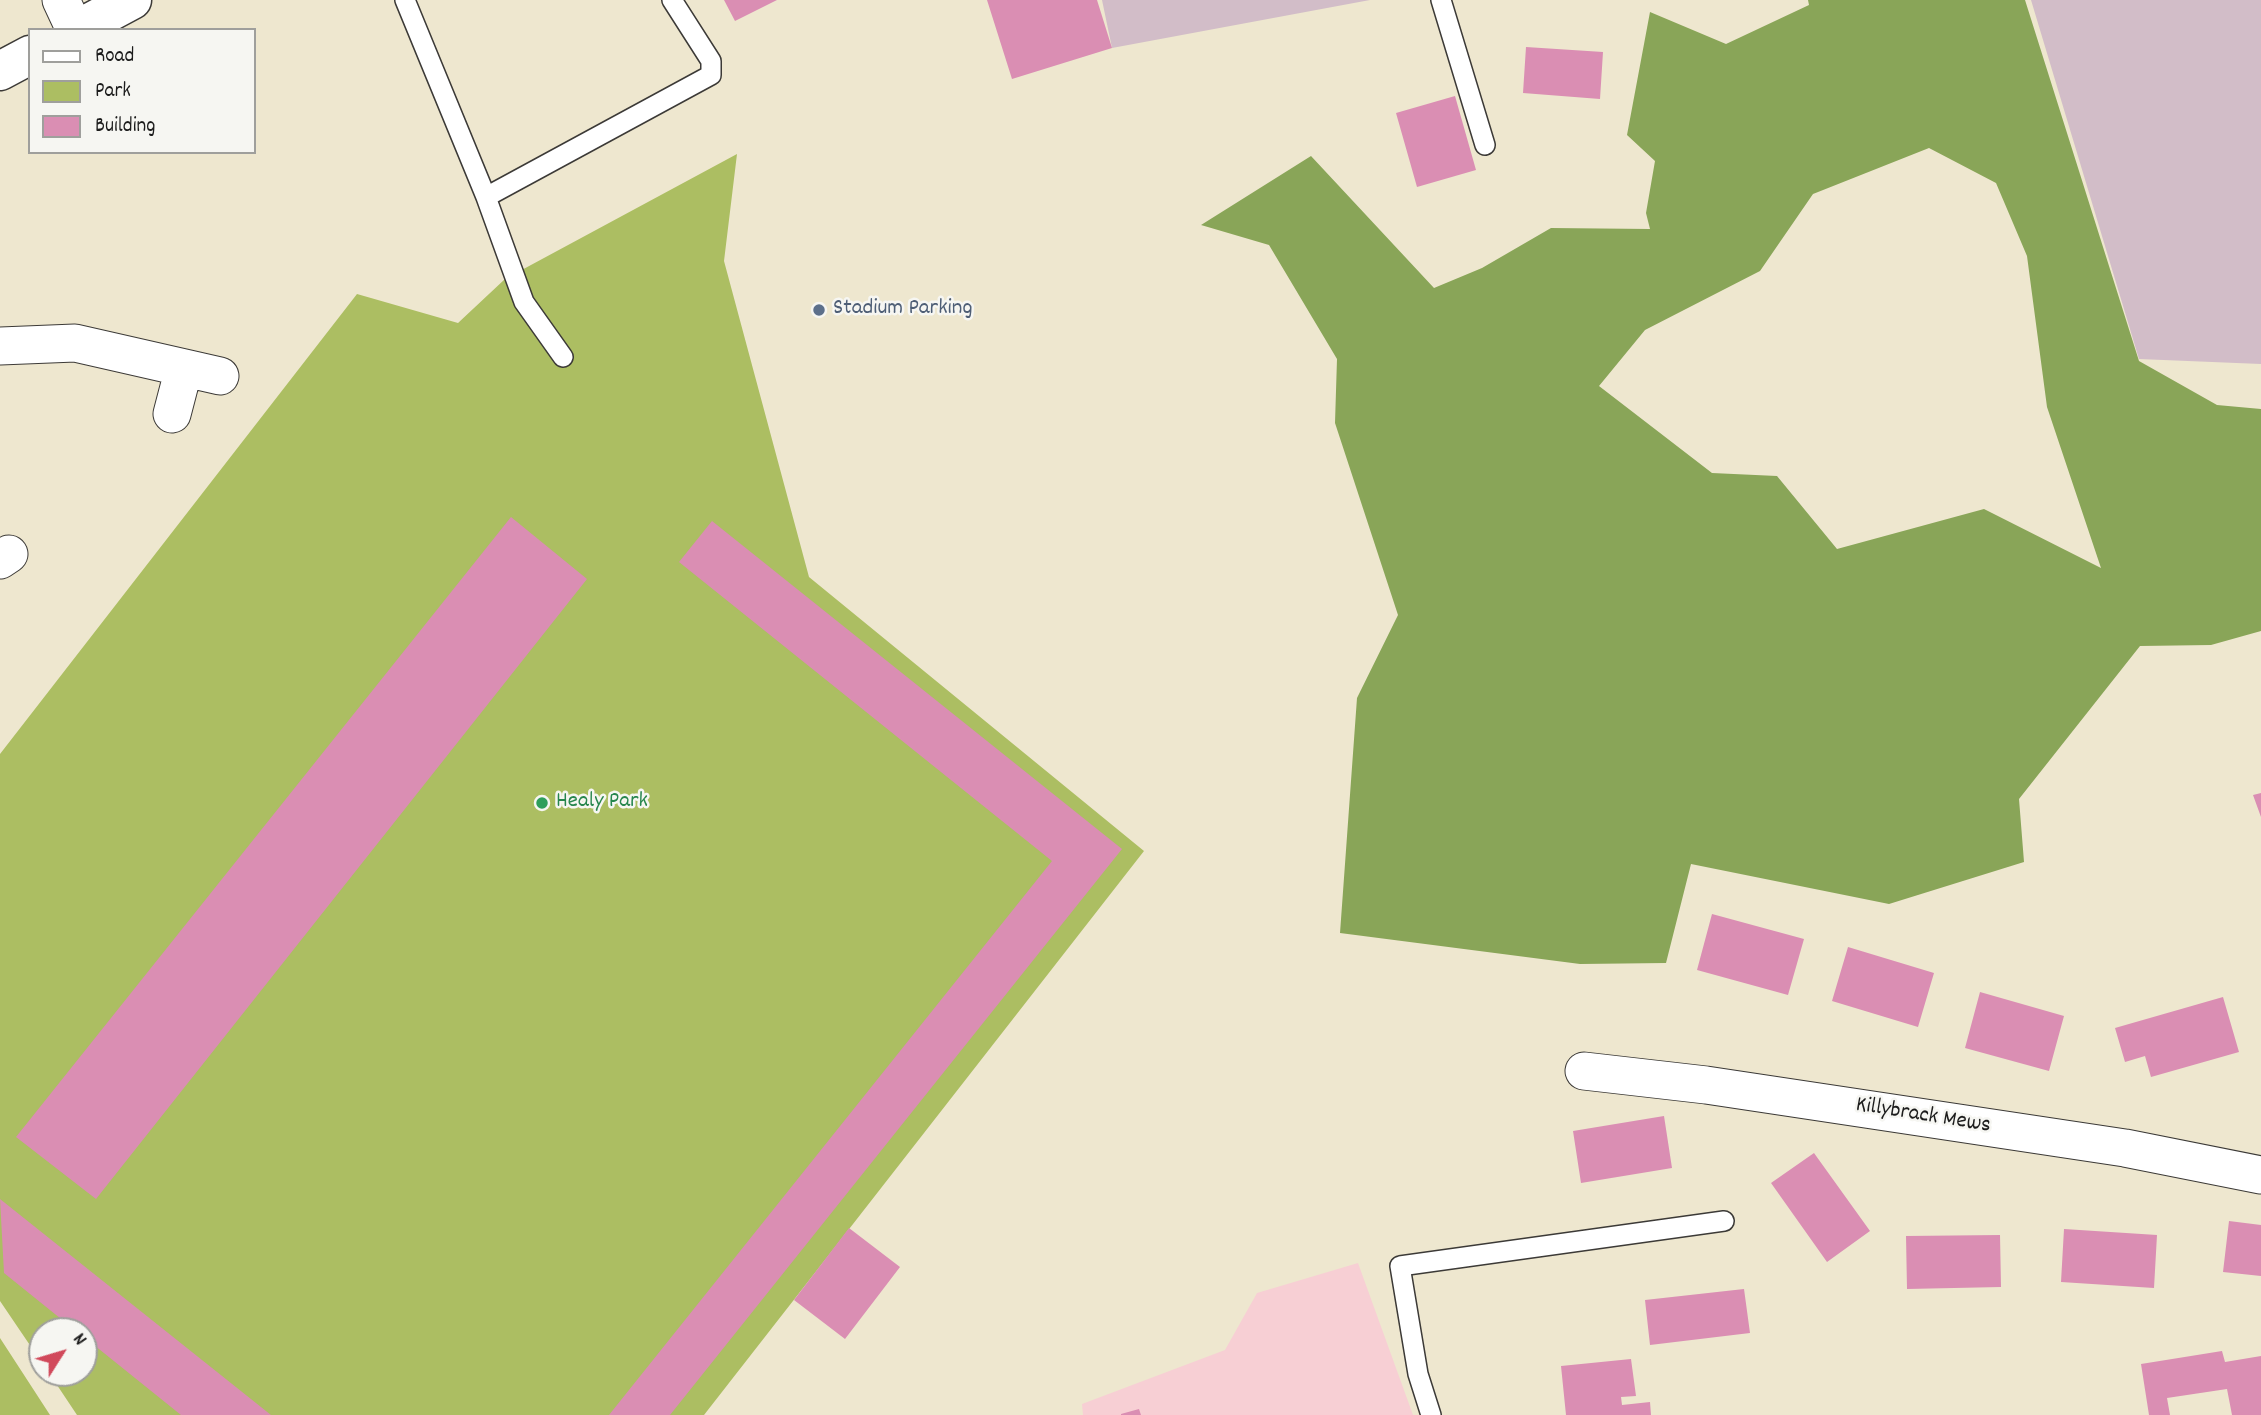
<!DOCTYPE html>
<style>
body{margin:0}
#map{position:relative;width:2261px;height:1415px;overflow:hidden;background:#eee7cf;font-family:Dekko,sans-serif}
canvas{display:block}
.legend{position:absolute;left:28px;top:28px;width:228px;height:126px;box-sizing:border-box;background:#f6f6f2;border:2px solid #9f9f9c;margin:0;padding:9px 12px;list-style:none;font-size:21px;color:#1c1c1c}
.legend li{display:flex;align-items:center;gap:14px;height:35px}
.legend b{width:35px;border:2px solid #9f9f9c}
.north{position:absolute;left:28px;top:1317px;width:70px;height:70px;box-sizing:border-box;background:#f6f6f2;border:2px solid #9f9f9c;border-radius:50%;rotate:53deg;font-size:19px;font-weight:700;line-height:28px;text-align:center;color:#1c1c1c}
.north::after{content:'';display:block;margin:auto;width:24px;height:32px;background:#d1495b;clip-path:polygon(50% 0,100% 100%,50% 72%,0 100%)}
</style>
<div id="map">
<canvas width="2261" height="1415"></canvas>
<ul class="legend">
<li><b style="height:9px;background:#fff"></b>Road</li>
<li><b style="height:19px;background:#acbe62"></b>Park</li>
<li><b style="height:19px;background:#da8eb3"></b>Building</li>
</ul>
<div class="north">N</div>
</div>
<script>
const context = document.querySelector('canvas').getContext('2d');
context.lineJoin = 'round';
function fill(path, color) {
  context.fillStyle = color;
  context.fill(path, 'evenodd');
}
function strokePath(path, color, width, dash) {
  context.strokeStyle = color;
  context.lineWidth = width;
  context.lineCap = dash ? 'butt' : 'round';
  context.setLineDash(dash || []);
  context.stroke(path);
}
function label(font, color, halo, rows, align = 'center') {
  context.font = font + ' Dekko,sans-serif';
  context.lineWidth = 5;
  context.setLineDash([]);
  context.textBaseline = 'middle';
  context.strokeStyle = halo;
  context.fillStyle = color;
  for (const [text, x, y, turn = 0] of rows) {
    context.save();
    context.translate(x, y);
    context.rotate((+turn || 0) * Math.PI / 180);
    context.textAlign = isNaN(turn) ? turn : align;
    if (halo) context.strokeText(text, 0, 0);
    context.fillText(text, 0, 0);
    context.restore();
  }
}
fill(new Path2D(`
 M1358 1263 1413 1415H1083L1082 1404 1225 1350 1257 1293Z`), '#f7cfd4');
fill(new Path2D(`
 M1102 0H1370L1112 48Z
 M2031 0H2261V364L2139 359Z`), '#d2bdc8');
fill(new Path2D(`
 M737 154 724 261 809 577 1144 851 704 1415H77L49 1373H84V1331H42V1363L0 1301V754L357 294 458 323 505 279Z
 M0 1338 50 1415H0Z`), '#acbe62');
fill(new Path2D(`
 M1808 0H2025L2139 361 2217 405 2261 409V631L2211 645 2140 646 2019 799 2024 862 1889 904 1691 864 1666 963 1580 964 1340 933 1357 698 1398 615 1335 423 1337 359 1269 245 1201 225 1311 156 1434 288 1482 268 1551 228 1650 229 1646 213 1655 161 1627 135 1650 12 1726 44 1809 5ZM1929 148 1996 183 2027 256 2047 407 2101 568 1984 509 1837 549 1777 476 1712 473 1599 386 1645 330 1760 271 1813 194Z`), '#89a558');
fill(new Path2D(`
 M724 0H777L735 21Z
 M987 0H1097L1112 48 1012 79Z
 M1526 47 1603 52 1600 99 1523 93Z
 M1455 96 1476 170 1417 187 1396 113Z
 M511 517 587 579 96 1199 16 1137Z
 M712 521 1122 849 670 1415H609L1052 861 679 562Z
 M2261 793V817L2253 795Z
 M1712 914 1804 939 1788 995 1697 970Z
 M1848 947 1934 973 1918 1027 1832 1001Z
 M1980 992 2064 1016 2049 1071 1965 1048Z
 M2223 997 2239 1052 2151 1077 2145 1056 2125 1062 2115 1028Z
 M1664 1116 1672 1168 1581 1183 1573 1131Z
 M1814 1153 1870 1231 1827 1262 1771 1183Z
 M0 1199 271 1415H181L84 1337V1331H76L4 1273Z
 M2229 1221 2261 1225V1276L2223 1272Z
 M849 1228 900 1267 845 1339 794 1300Z
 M2064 1229 2157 1235 2154 1288 2061 1282Z
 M2000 1235 2001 1287 1907 1289 1906 1236Z
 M1744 1289 1750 1333 1650 1345 1645 1300Z
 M2222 1351 2225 1362 2261 1356V1415H2232L2227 1389 2167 1398 2170 1415H2149L2141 1364Z
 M1631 1359 1636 1396 1621 1397 1622 1405 1650 1402 1651 1415H1566L1561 1366Z
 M1139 1409 1141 1415H1121V1414Z`), '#da8eb3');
const service = new Path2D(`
 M405 0 486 197 524 302 563 357
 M1441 0 1485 145
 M486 197 711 75V61L672 0
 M1431 1415 1418 1374 1400 1266 1724 1221`);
const minor = new Path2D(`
 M61 0 75 30
 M0 346 75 343 220 376
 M172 414 184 368
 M0 560 9 554
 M1584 1071 1706 1085 2125 1148 2261 1175`);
const secondary = new Path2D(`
 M76 30 132 0
 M0 71 30 55`);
strokePath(service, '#3c3a37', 22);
strokePath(minor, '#3c3a37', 39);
strokePath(secondary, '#3c3a37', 41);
strokePath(service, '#fff', 19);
strokePath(minor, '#fff', 37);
strokePath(secondary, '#fff', 38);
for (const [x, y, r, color] of [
 [819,310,7,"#5c6f8a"],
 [542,803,7,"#2e9e5b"]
]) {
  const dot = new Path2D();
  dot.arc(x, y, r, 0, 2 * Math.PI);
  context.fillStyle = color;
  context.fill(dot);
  strokePath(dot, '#f6f6f2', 2.5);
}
label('23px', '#4e5e75', '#f6f6f2', [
 ["Stadium Parking",833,310]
], 'left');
label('23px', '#27864d', '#f6f6f2', [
 ["Healy Park",556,803]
], 'left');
label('23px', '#1c1c1c', '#f6f6f2', [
 ["Killybrack Mews",1923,1117,9]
]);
</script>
